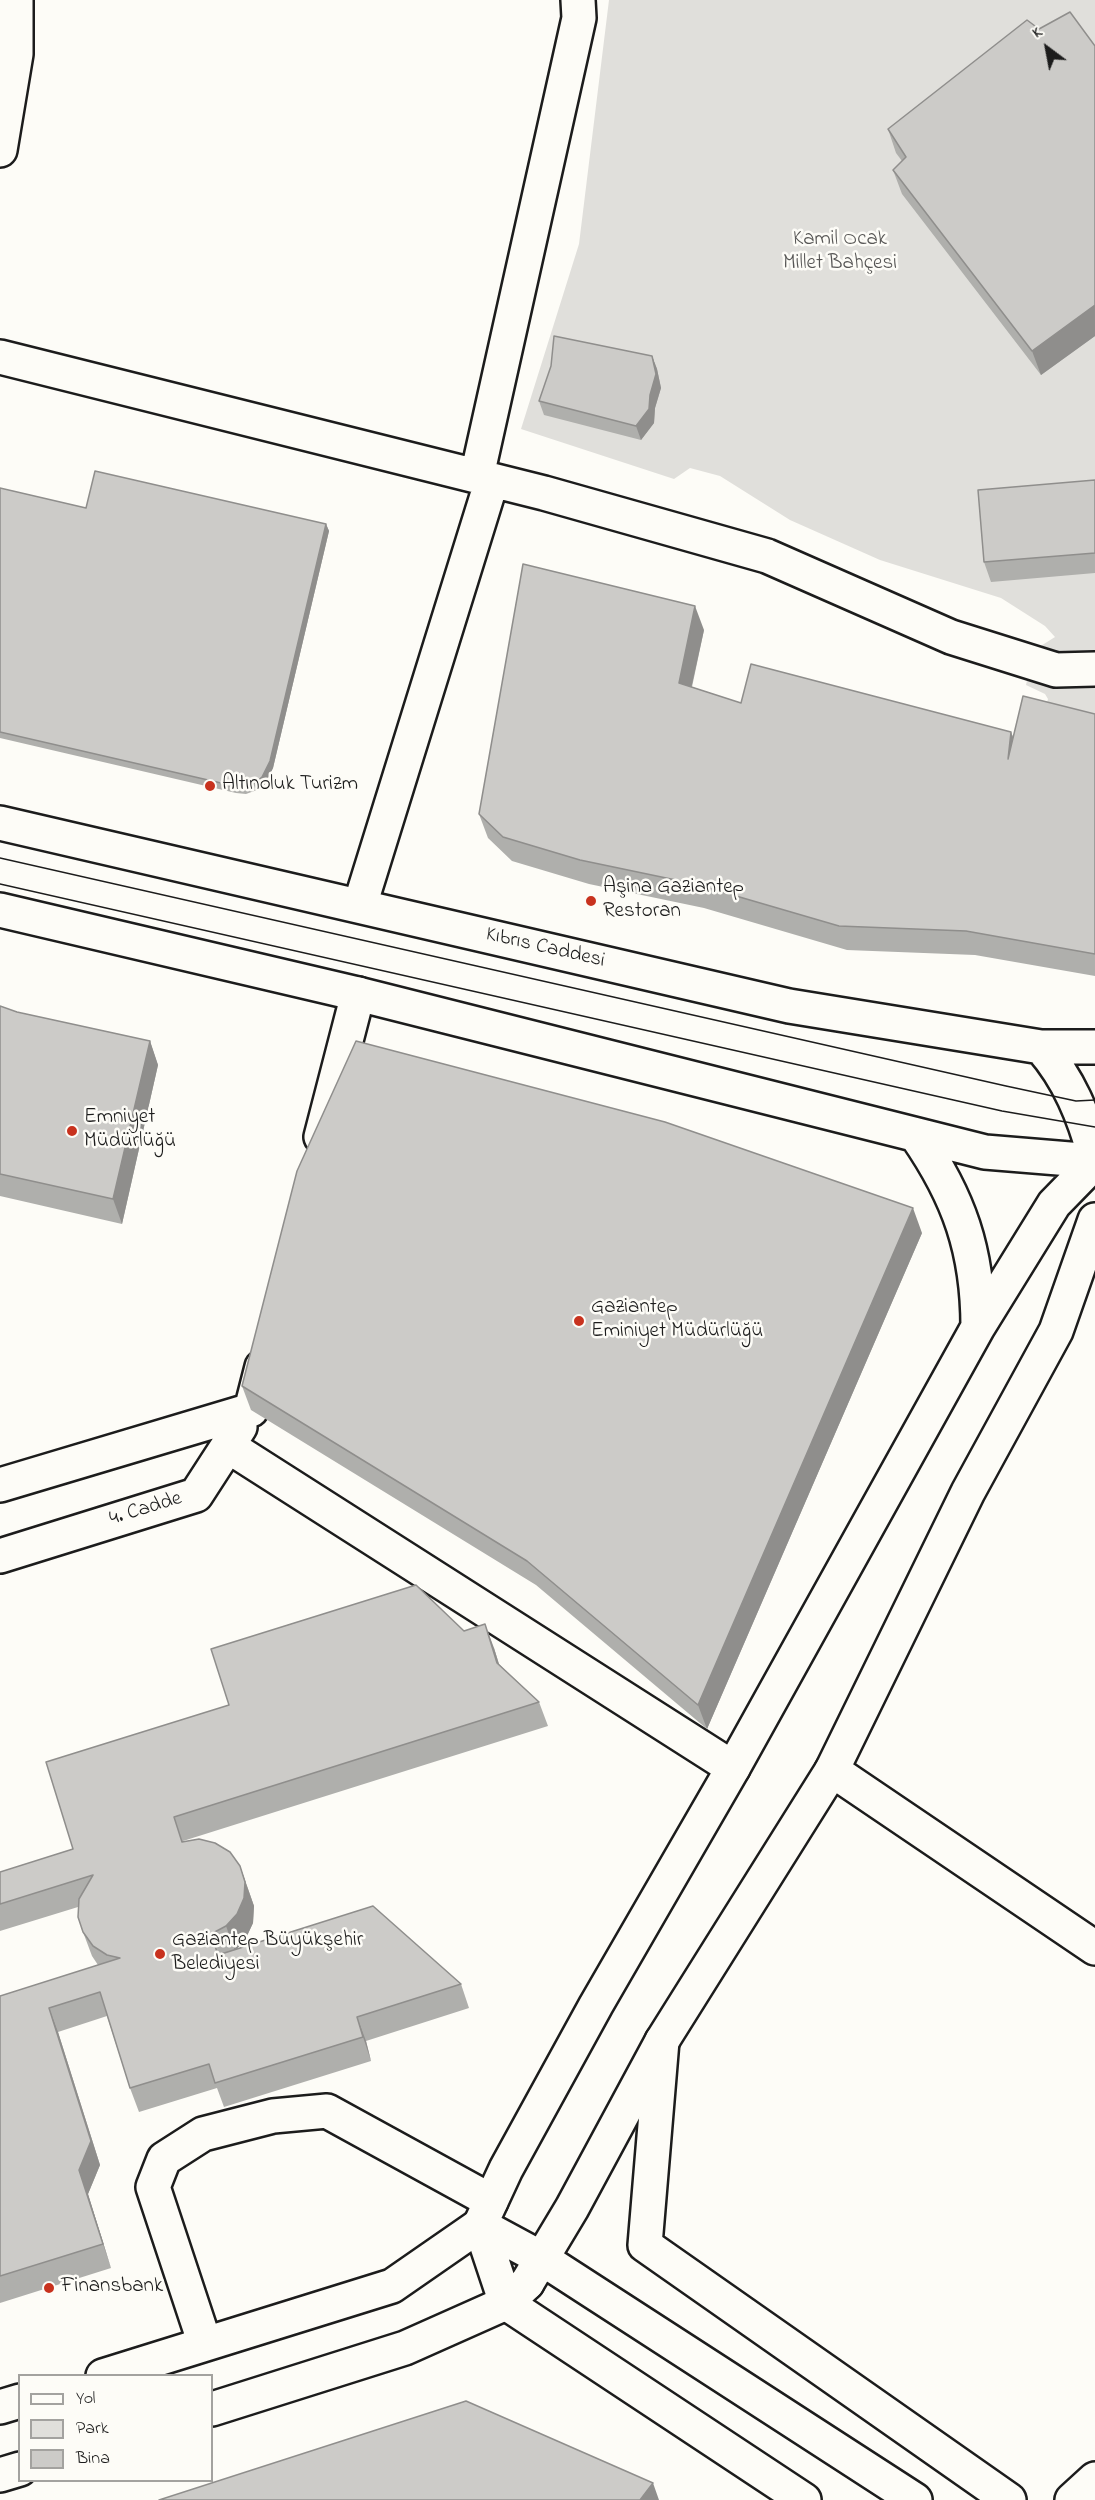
<!DOCTYPE html>
<meta charset="utf-8">
<style>
body{margin:0}
#map{position:relative;width:1095px;height:2500px;overflow:hidden;background:#fdfcf7;font-family:"Indie Flower",sans-serif}
canvas{display:block}
.legend{position:absolute;left:18px;top:2374px;width:195px;height:108px;box-sizing:border-box;background:#fdfcf7;border:2px solid #a3a29f;margin:0;padding:8px 10px;list-style:none;font-size:18px;color:#1c1c1c}
.legend li{display:flex;align-items:center;gap:12px;height:30px}
.legend b{width:30px;border:2px solid #a3a29f}
.north{position:absolute;left:1017px;top:18px;width:60px;height:60px;-webkit-text-stroke:4px #fdfcf7;paint-order:stroke;rotate:328deg;font-size:16px;font-weight:700;line-height:24px;text-align:center;color:#1c1c1c}
.north::after{content:'';display:block;margin:auto;width:21px;height:27px;background:#1c1c1c;clip-path:polygon(50% 0,100% 100%,50% 72%,0 100%)}
</style>
<div id="map">
<canvas width="1095" height="2500"></canvas>
<ul class="legend">
<li><b style="height:8px;background:#fdfcf7"></b>Yol</li>
<li><b style="height:16px;background:#e0dfdb"></b>Park</li>
<li><b style="height:16px;background:#cccbc8"></b>Bina</li>
</ul>
<div class="north">K</div>
</div>
<script>
const context = document.querySelector('canvas').getContext('2d');
context.lineJoin = 'round';
function fill(path, color) {
  context.fillStyle = color;
  context.fill(path, 'evenodd');
}
function strokePath(path, color, width, dash) {
  context.strokeStyle = color;
  context.lineWidth = width;
  context.lineCap = dash ? 'butt' : 'round';
  context.setLineDash(dash || []);
  context.stroke(path);
}
function label(font, color, halo, rows, align = 'center') {
  context.font = font + ' "Indie Flower",sans-serif';
  context.lineWidth = 5;
  context.setLineDash([]);
  context.textBaseline = 'middle';
  context.strokeStyle = halo;
  context.fillStyle = color;
  for (const [text, x, y, turn = 0] of rows) {
    context.save();
    context.translate(x, y);
    context.rotate((+turn || 0) * Math.PI / 180);
    context.textAlign = isNaN(turn) ? turn : align;
    if (halo) context.strokeText(text, 0, 0);
    context.fillText(text, 0, 0);
    context.restore();
  }
}
fill(new Path2D(`
 M609 0H1095V665L1028 654 1055 637 1045 626 1001 598 880 560 790 520 720 476 690 468 674 479 521 429 579 244Z
 M1029 671 1095 673V734L1042 721 1048 699 1045 694 1026 685Z`), '#e0dfdb');
const minor = new Path2D(`
 M0 150 16 54V0
 M0 357 544 493 767 556 951 637 1056 670 1095 669
 M477 476 579 18 578 0
 M360 905 492 480
 M321 1137 358 994
 M228 1446 733 1768
 M0 1485 251 1410 262 1367
 M0 1556 196 1495 240 1427
 M832 1770 1095 1948
 M662 2041 645 2245 1009 2500
 M205 2344 153 2187 164 2159 203 2134 273 2116 327 2111 491 2201
 M103 2376 392 2286 480 2225
 M0 2407 20 2401
 M212 2409 405 2348 506 2303 527 2283
 M0 2475 20 2469
 M1072 2500 1095 2479`);
const major = new Path2D(`
 M0 823 789 1006 1041 1047H1095
 M0 910 358 994 985 1152 1095 1161
 M1041 1047C1069 1079 1084 1116 1095 1157
 M916 1135C959 1197 978 1251 978 1327
 M480 2225 541 2258 915 2500
 M527 2283 572 2208 662 2041 832 1770 968 1492 1056 1331 1095 1220
 M804 2500 506 2303 480 2225 506 2169 596 2005 733 1768 978 1327 1054 1204 1095 1162`);
strokePath(minor, '#1c1c1c', 38);
strokePath(major, '#1c1c1c', 38);
strokePath(minor, '#fdfcf7', 33);
strokePath(major, '#fdfcf7', 33);
strokePath(new Path2D(`
 M0 858 1006 1086 1076 1101 1095 1100
 M0 884 1002 1111 1095 1127`), '#1c1c1c', 1.5);
fill(new Path2D(`
 M1039 29 1095 46V336L1041 375 902 194 893 170 902 161 896 153 888 129Z
 M652 356 657 369 661 388 655 408 654 423 641 440 544 415 539 401Z
 M1095 480V573L991 582 984 562Z
 M0 488 86 508 326 524 329 531 273 768 265 784 257 790 246 794 236 793 0 738Z
 M704 630 692 687 741 703 1011 732 1013 737 1095 714V976L975 955 847 950 704 908 589 884 512 861 488 838 479 814Z
 M0 1006 17 1012 150 1041 158 1065 122 1224 0 1196Z
 M922 1233 707 1729 536 1585 251 1410 242 1386Z
 M464 1631 494 1648 499 1664 539 1702 548 1726 183 1841 240 1866 254 1906 253 1923 246 1938 237 1949 461 1984 469 2008 366 2041 371 2061 224 2107 217 2088 139 2112 130 2088 107 2016 58 2032 100 2165 88 2194 111 2268 0 2303V1996L98 1965 92 1956 83 1932 78 1907 0 1931V1872L73 1849Z`), '#afafac');
fill(new Path2D(`
 M1095 305V336L1041 375 1032 351Z
 M652 356 657 369 661 388 655 408 654 423 641 440 636 426Z
 M326 524 329 531 273 768 265 784 257 790 255 783Z
 M695 606 704 630 687 707 679 683Z
 M1011 732 1020 756 1008 759Z
 M150 1041 158 1065 122 1224 113 1199Z
 M913 1208 922 1233 707 1729 698 1705Z
 M485 1624 494 1648 506 1687 497 1663Z
 M240 1866 254 1906 253 1923 246 1938 235 1951 226 1926Z
 M49 2008 58 2032 100 2165 88 2194 111 2268 103 2244 79 2170Z
 M357 2017 366 2041 371 2061 363 2037Z
 M653 2483 659 2500H640Z`), '#8f8e8c');
const building = new Path2D(`
 M1070 12 1095 46V305L1032 351 893 170 906 157 888 129 1027 20 1039 29Z
 M554 336 652 356 656 374 650 395 649 409 636 426 539 401 551 366Z
 M95 471 326 524 270 761 262 777 255 783 243 787 234 786 0 732V488L86 508Z
 M1095 480V553L984 562 978 490Z
 M523 564 695 606 679 683 741 703 751 664 1011 732 1008 759 1023 696 1095 714V954L966 931 839 926 695 884 580 860 503 837 479 814Z
 M0 1006 17 1012 150 1041 113 1199 0 1174Z
 M356 1041 665 1122 913 1208 698 1705 527 1561 242 1386 297 1171Z
 M416 1585 464 1631 485 1624 497 1663 539 1702 174 1817 182 1842 199 1839 215 1843 230 1852 240 1866 245 1882 244 1898 237 1914 226 1926 211 1934 218 1955 373 1906 461 1984 357 2017 363 2037 215 2083 209 2064 130 2088 100 1992 49 2008 91 2141 79 2170 103 2244 0 2276V1996L120 1958 107 1955 93 1946 83 1932 78 1917 79 1899 93 1875 0 1904V1872L73 1849 46 1762 229 1705 211 1649Z
 M466 2401 653 2483 640 2500H159Z`);
fill(building, '#cccbc8');
strokePath(building, '#8f8e8c', 1.5);
for (const [x, y, r, color] of [
 [210,786,6,"#c8321e"],
 [591,901,6,"#c8321e"],
 [72,1131,6,"#c8321e"],
 [579,1321,6,"#c8321e"],
 [160,1954,6,"#c8321e"],
 [49,2288,6,"#c8321e"]
]) {
  const dot = new Path2D();
  dot.arc(x, y, r, 0, 2 * Math.PI);
  context.fillStyle = color;
  context.fill(dot);
  strokePath(dot, '#fdfcf7', 2);
}
label('21px', '#575655', '#fdfcf7', [
 ["Kamil Ocak",840,241],
 ["Millet Bahçesi",840,265]
]);
label('21px', '#1c1c1c', '#fdfcf7', [
 ["Altınoluk Turizm",222,786],
 ["Aşina Gaziantep",603,889],
 ["Restoran",603,913],
 ["Emniyet",84,1119],
 ["Müdürlüğü",84,1143],
 ["Gaziantep",591,1309],
 ["Eminiyet Müdürlüğü",591,1333],
 ["Gaziantep Büyükşehir",172,1942],
 ["Belediyesi",172,1966],
 ["Finansbank",61,2288]
], 'left');
label('21px', '#1c1c1c', '#fdfcf7', [
 ["Kıbrıs Caddesi",545,949,13],
 ["4. Cadde",146,1510,-17]
]);
</script>
